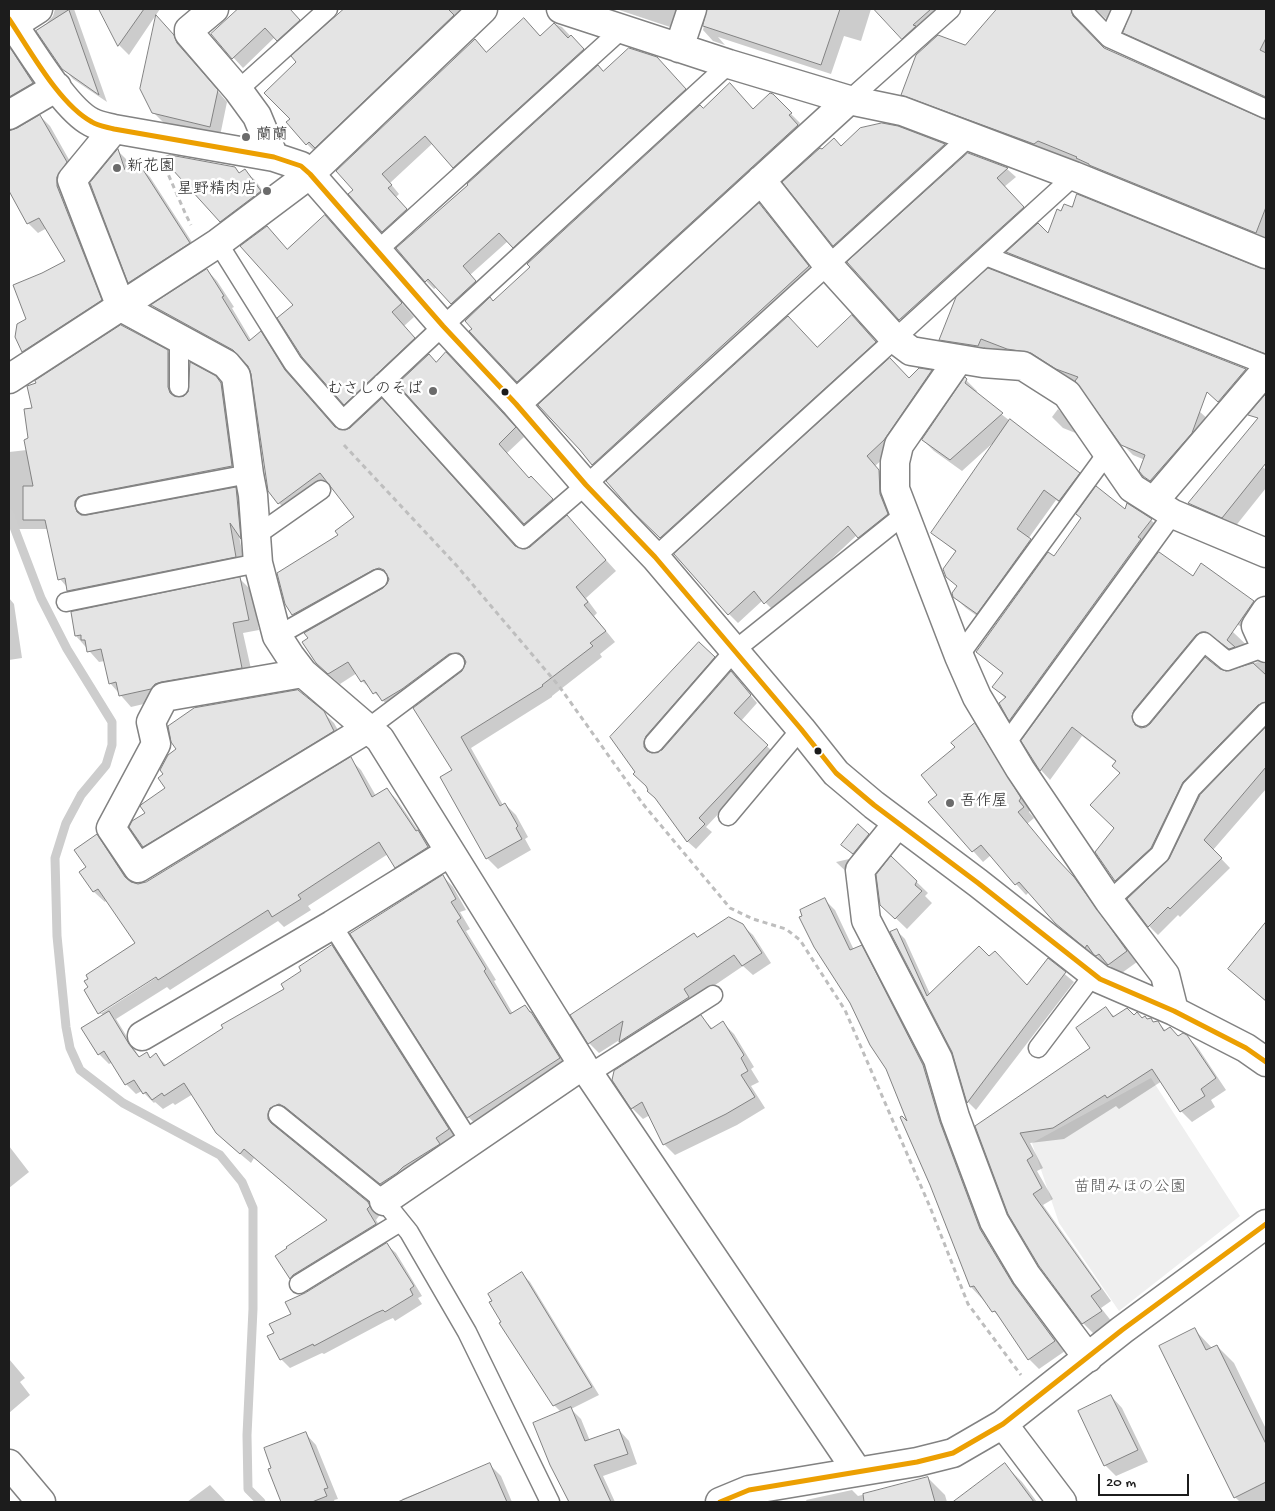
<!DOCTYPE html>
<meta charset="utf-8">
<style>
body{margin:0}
#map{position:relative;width:1275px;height:1511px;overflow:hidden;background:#fff;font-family:"Gochi Hand",sans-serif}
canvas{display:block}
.frame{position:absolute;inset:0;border:10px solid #1c1c1c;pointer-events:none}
.scale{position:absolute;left:1098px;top:1474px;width:91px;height:22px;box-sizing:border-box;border:2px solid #1c1c1c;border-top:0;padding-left:6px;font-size:15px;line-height:18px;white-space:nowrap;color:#1c1c1c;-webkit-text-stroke:4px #fff;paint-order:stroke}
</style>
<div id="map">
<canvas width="1275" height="1511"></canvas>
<div class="frame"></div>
<div class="scale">20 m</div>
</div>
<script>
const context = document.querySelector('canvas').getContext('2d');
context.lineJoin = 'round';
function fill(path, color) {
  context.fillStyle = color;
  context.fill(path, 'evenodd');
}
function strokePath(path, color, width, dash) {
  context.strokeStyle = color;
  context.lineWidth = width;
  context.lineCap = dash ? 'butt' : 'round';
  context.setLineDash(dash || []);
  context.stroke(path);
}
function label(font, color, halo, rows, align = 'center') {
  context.font = font + ' "Gochi Hand","Klee One",sans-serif';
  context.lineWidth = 5;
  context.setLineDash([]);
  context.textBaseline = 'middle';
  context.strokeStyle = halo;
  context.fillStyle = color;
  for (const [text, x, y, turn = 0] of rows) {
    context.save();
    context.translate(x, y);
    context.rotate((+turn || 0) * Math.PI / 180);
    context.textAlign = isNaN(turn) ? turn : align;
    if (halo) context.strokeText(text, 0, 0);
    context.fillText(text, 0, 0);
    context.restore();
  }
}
fill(new Path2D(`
 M1151 1078 1240 1216 1119 1311 1059 1223 1032 1143Z`), '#efefef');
fill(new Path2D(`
 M55 9H74L107 102 73 79 63 68 37 30 47 23 53 16Z
 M101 9H160L129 55 119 45Z
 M240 9H290L309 30 287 50 275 37 243 68 212 34Z
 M345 9H476L316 153 307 144 292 119 298 62 293 56Z
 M616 9H691L682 31Z
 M708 9H871L861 41 844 36 831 74 718 37 725 45 713 41 703 30Z
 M876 9H948L913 48Z
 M999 9H1088L1083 12 1080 22 1083 28 1104 49 1261 120 1266 121V242L1048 151 1045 154 913 105 902 95 966 46Z
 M1095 9H1130L1116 28Z
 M1134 9H1266V102L1135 43 1125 32Z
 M524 19 541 37 555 24 562 27 591 58 462 175 433 143 390 183 399 194 396 197 415 218 391 240 350 194 487 53Z
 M166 27 184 47 187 55 227 102 220 136 164 123 153 112Z
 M9 44 42 93 9 113Z
 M664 66 693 98 521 255 508 241 470 275 483 290 460 312 437 287 434 289 426 281 398 248 603 72Z
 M772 95 800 123 798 126 807 135 527 390 518 381 494 302 703 110H753Z
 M40 116 50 126 76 172 111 310 33 361 23 351 28 320 43 275 67 262 47 228 38 233 28 223 9 189V132Z
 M897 127 945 145 955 155 844 256 834 245 784 182 842 147Z
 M118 151 128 161 131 170 140 167 150 177 199 253 140 292 129 282Z
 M968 154 1007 169 1016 177 1004 187 1031 217 909 328 849 263Z
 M235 168 240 174 245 171 255 180 270 201 230 231 221 221Z
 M759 205 770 216 819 278 604 475 541 405Z
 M1073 209 1260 270H1266V359L1017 262 1008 252 1048 235 1062 213Z
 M325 217 414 317 404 326 427 352 358 417 345 404 288 250Z
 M207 270 217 281 234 307 232 308 251 340 261 333 271 343 295 382 337 429 516 548 525 551 577 528 616 571 586 598 597 613 594 616 615 642 600 654 602 657 552 696V697L471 748 503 805 505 804 516 815 528 837 525 839 531 850 498 869 487 858 453 770 463 672 466 664H460L394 711 362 681 357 673 340 684 328 674 388 585 390 579 384 580 304 625 293 614 286 603 339 535 356 517 330 484 290 514 279 503 269 490 253 374 249 365 244 360 163 316 153 306Z
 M989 270 1246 370 1256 380 1236 403 1198 379 1199 411 1210 421 1155 486 1144 476 1145 460 1133 455 1122 444 1078 383 991 348 988 356 951 350 941 340Z
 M863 327 886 353 672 548 634 511 817 348Z
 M168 352 177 361V398H184L215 377 225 387 241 476 87 507 84 516 235 489 245 498 249 546 239 536 245 566 78 600 60 579 49 529H9V452L27 450 33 409Z
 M437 363H455L524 437 507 453 529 479 530 478 561 509 534 532 399 384Z
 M920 370 931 371 940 381 894 449 875 466 888 480 897 524 869 546 857 535 775 612 763 600 738 623 729 614 909 380Z
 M965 379 977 391 976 394 1010 421 1079 474 1090 485 1071 511 1056 500 1028 539 1041 551 988 624 966 608 954 597 958 587 947 577 956 552 932 532 994 442 962 471 934 451 923 440Z
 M1058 409 1068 420 1078 434 1063 428 1052 417Z
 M1238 445 1266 470V488L1234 528 1201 514 1190 503Z
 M1126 511 1151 520 1159 528 1018 728 1010 720 1000 703 1006 699 994 687 1004 674 977 652 1054 557Z
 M1202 565 1253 602 1263 612 1251 631 1214 614 1255 653 1240 658 1217 641H1211L1143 720 1141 726 1142 729 1147 728 1220 670 1226 673 1258 662 1266 664V716L1193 791 1125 890 1116 881 1097 852 1116 829 1121 774 1117 763 1082 736 1050 780 1041 770 1023 741 1193 578Z
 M240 579 251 590 259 630 243 633 253 678 131 707 110 683 105 661 99 662 76 636Z
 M9 598 14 604 22 658 9 660Z
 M700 644 722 665 651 750V754L662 751 738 680 757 703 741 721 775 754 706 827 712 832 696 849 688 842 612 738Z
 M323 712 334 723 344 741 154 857 144 846 147 813Z
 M975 725 985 736 1031 809 1029 812 1034 818 1027 824 1066 871 1085 890 1137 962 1119 975 1109 965 1107 966 1097 956 1096 957 1067 934 1029 892 1026 895 1016 884 991 855 983 862 930 803 939 795 956 748Z
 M1266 729V789L1213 850 1230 868 1180 917 1178 915 1158 935 1149 926 1168 862 1201 796Z
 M350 759 361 770 376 796 387 789 397 800 419 832 428 842 438 859 407 878 396 867 388 854 308 906 311 910 284 927 278 921 170 990 167 987 116 1019 140 1058 146 1054 151 1058 156 1055 167 1066 225 1028 223 1025 286 989 283 985 303 971 301 967 332 946 342 956 458 1140 446 1148 449 1154 413 1177 407 1183 391 1194 296 1116 290 1114 280 1118 277 1124 278 1130 368 1203 378 1214 379 1216 376 1220 385 1235 300 1288 291 1278 277 1256 288 1249 287 1247 328 1221 254 1158 251 1163 227 1143 217 1132 193 1094 175 1105 173 1103 163 1109 155 1102 154 1103 142 1091 136 1094 126 1084 113 1062 109 1064 99 1054 83 1029 103 1016 85 990 90 988 86 981 89 979 87 975 137 944 107 900 105 902 94 892 81 872 88 867 76 850 97 836 108 847 132 884 138 885 146 883ZM161 972 162 974 100 1014V1011Z
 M858 825 879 846 854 856 843 844Z
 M892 858 928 893 925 896 932 903 907 929 881 904Z
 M849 859 860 870 855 880 836 862Z
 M443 876 453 887 466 910 460 912 470 929 466 931 496 980 494 981 513 1014 525 1006 541 1023 569 1068 479 1127 468 1117Z
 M824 899 835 910 854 950 861 947 872 957 933 1076 990 1240 1023 1296 1065 1351 1039 1369 1029 1359 1004 1322 971 1287Z
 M742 925 753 935 771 963 753 975 743 966 693 1000 630 1052 621 1042V1039L599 1053 589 1043 698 938Z
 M897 931 905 939 930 994 989 958 1027 987 1048 960 1074 982 976 1110 968 1102 953 1052 892 933Z
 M1261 931 1266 935V1002L1230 969Z
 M1106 1009 1115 1017 1134 1016 1154 1023 1158 1022 1166 1031 1179 1037 1187 1036 1198 1048 1226 1090 1211 1100 1215 1107 1192 1122 1181 1111 1162 1081 1119 1109 1116 1106 1064 1139 1030 1143 1043 1168 1037 1171 1053 1199 1043 1205 1111 1301 1101 1308 1112 1322 1094 1334 1083 1323 1040 1266 976 1126 1092 1048Z
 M701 1017 713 1029 723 1023 734 1034 754 1067 751 1069 759 1082 751 1086 765 1108 737 1125 675 1155 664 1144 650 1115 643 1119 632 1108Z
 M9 1146 29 1172 9 1188Z
 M386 1244 396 1253 422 1296 418 1298 422 1304 395 1321 393 1318 386 1321 324 1354 322 1353 290 1368 281 1359 276 1334 293 1314 305 1294Z
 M522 1274 530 1282 599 1395 571 1409 581 1419 590 1441 619 1430 629 1441 637 1464 603 1476 615 1502H571L551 1464 561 1412 554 1405Z
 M1195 1330 1213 1349 1217 1346 1234 1363 1266 1429V1502H1240L1235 1497Z
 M9 1359 25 1378 20 1382 30 1395 9 1413Z
 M1111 1396 1122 1408 1148 1462 1116 1476 1105 1465Z
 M305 1433 316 1445 338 1499 334 1500 335 1502H283L270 1470Z
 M490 1465 501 1476 512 1502H403L402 1499Z
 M1005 1465 1022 1482 1037 1502H972L966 1494Z
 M928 1478 945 1495 947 1502H807L806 1500 852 1490 858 1496Z
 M210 1485 226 1502H187Z`), '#0003');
strokePath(new Path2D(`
 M9 514 41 598 67 649 112 722V745L106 765 81 795 66 823 55 858 57 936 66 1027 70 1048 80 1070 123 1103 220 1155 242 1182 253 1208V1309L247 1435 248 1489 261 1502`), '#cdcdcd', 9);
const building = new Path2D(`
 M99 9H144L118 46Z
 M238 9H290L300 20 277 41 265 28 232 59 211 34Z
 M344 9H448L454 15 315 148 309 142 306 145 286 122 290 119 264 93 296 62 291 56Z
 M707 9H840L821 65 703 26Z
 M874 9H931L913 25 916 26 902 39Z
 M997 9H1071L1073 16 1104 48 1266 120V207L1256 233 1089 165V164L1076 158 1077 157 1038 141 1034 144 901 95 916 55 938 35 965 45Z
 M1132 9H1266V38L1260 50 1266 53V97L1123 33Z
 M69 10 99 95 62 69 36 31Z
 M156 15 174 35 177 43 218 90 210 127 152 113 140 89Z
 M524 18 540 36 554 23 568 38 571 35 584 49 453 168 425 136 382 174 392 185 388 188 407 209 382 232 348 194 353 190 336 171 475 39 486 52Z
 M629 48 657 57 686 89 513 248 499 233 463 266 476 281 451 304 428 279 425 282 396 248 468 185 467 184 598 65 603 71Z
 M11 49 33 83 9 97V50Z
 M730 83 753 109 770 93 773 94 792 113 789 115 798 125 517 382 469 331 472 329 465 321 490 297 493 301 530 267 527 264 700 105 703 108Z
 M40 115 67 162 57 177V186L102 300 22 352 15 337 17 324 26 319 13 285 42 273 65 261 39 218 27 224 9 191V131L17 128Z
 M882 123 898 126 945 144 833 246 782 182 820 148 822 149 834 138 841 146 860 128Z
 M118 149 125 170 140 165 190 243 128 283 90 183Z
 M968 153 1008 168 997 178 1024 207 899 320 847 262Z
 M170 155 235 167 239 173 245 169 261 191 220 222 162 158Z
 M1077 194 1260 268 1266 269V354L1006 252 1038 223 1048 233 1057 209 1061 211 1064 204 1072 207Z
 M759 203 809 266 592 465 580 450 538 405Z
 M325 215 402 303 392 312 415 338 344 405 302 357 277 318 293 305 240 246 267 226 287 249Z
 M988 268 1246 369 1218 402 1207 392 1192 433 1150 481 1143 476 1139 471 1145 455 1121 445 1075 381 1078 377 1056 369 1031 353 1007 349 981 339 978 346 939 340 956 297Z
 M207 269 224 296 222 297 249 341 261 331 285 370 335 427 345 430 350 428 382 398 515 546 525 549 530 547 567 515 606 560 576 587 588 602 584 605 606 631 590 643 593 646 542 685 543 686 461 737 500 806 505 803 518 826 516 828 522 839 486 859 440 777 452 770 413 708 462 671 466 662 463 656 459 653 449 654 402 689 382 701 376 692 373 694 364 680 361 682 348 662 328 674 316 663 302 642 308 638 304 633 383 588 387 584 389 579 384 570 379 568 373 570 292 615 285 604 277 573 338 535 335 531 354 517 320 473 278 504 268 491 251 374 248 366 233 350 151 305Z
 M852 315 876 342 660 538 633 512 606 481 788 316 817 347Z
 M121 325 168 350V387L170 393 174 396H184L188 392 190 362 216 376 221 383 232 466 83 495 78 497 75 501V506L77 512 81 515H87L236 487 241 539 230 523 236 557 67 591 65 578 58 580 45 520H23V486H33L24 440 28 438 24 409 32 408 27 386 36 383 35 381Z
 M446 352 516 427 499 444 529 478 531 476 553 499 524 524 397 384 429 354 436 362Z
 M890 358 909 378 919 368 932 370 884 440 867 456 879 470 880 494 888 514 858 538 848 526 764 604 754 591 728 615 674 554Z
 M965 377 967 379 965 383 1003 413 950 460 922 440Z
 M1266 394V463L1222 518 1188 503 1258 418 1248 415Z
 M1010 419 1080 473 1059 501 1044 490 1017 529 1031 539 977 614 953 597 952 593 957 586 946 577 943 569 956 551 931 533Z
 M1096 486 1125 509 1127 503 1152 519 1138 537 1141 539 1009 721 999 703 1006 697 992 687 1003 673 976 652 1048 552 1054 556 1081 518 1076 514Z
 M1159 552 1193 576 1201 563 1254 601 1227 640 1235 647 1229 649 1206 632H1201L1196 635 1134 710 1132 716 1135 725 1141 728 1146 727 1150 724 1205 657 1220 669 1226 671 1253 663 1266 675V702L1258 705 1183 782 1151 848 1115 881 1095 852 1114 828 1090 805 1120 773 1112 766 1116 761 1072 727 1040 771 1021 741Z
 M240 577 249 620 233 623 242 668 161 682 155 684 151 689 119 696 116 682 109 684 101 649 87 652 85 640H81V635L75 636 71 612Z
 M699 642 715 657 646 736 644 741V747L647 751 652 753 662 750 731 671 751 695 734 713 768 745 699 818 705 824 687 842 655 798 647 791 648 790 646 786 633 774 635 772 610 737Z
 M298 690 324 711 334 731 143 847 129 827 132 821 145 813 140 806 142 804 165 788 158 778 163 774 160 770 168 755 176 749 171 742 168 726 194 708Z
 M975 723 1021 798 1019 801 1024 807 1018 812 1056 858 1074 877 1127 951 1108 965 1099 954 1096 956 1094 955 1087 945 1085 948 1055 923 1019 882 1015 885 981 845 972 852 928 802 937 795 921 775 955 747 951 743Z
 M1266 727V767L1204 840 1222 858 1170 909 1168 907 1148 927 1127 899 1169 859 1200 795Z
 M351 757 372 797 387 788 416 831 418 830 428 847 395 868 379 842 298 895 301 899 272 917 268 910 158 980 156 977 98 1014 84 990 88 987 84 981 88 979 86 975 135 943 98 889 93 892 79 872 86 867 74 850 97 834 125 877 131 882 138 884 146 882Z
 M858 824 869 834 853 854 841 845Z
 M891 856 917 881 915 885 922 891 895 919 880 905 876 875Z
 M443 875 456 899 451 902 461 918 457 921 486 969 484 971 510 1014 525 1005 530 1012H531L560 1058 467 1118 350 934Z
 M825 898 850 950 862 945 923 1065 940 1122 980 1229 1013 1284 1055 1341 1028 1360 995 1311 992 1312 974 1286 970 1287 930 1185 900 1117 902 1116 907 1121 886 1069 870 1045 850 1003 814 947 799 917 802 916 800 910Z
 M729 917 743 924 762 953 742 966 734 955 684 989 689 997 619 1042 623 1021 588 1044 570 1015 694 933 697 937Z
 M1266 922V1001L1228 969Z
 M897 929 927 996 979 946 989 956 995 951 1027 985 1048 958 1066 972 967 1103 952 1052 890 932Z
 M332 945 449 1129 436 1138 440 1144 403 1167 397 1173 380 1184 285 1107 279 1104 270 1108 268 1114V1119L271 1123 368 1202 370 1206 367 1209 376 1224 293 1275 290 1279 275 1256 287 1248 286 1247 327 1220 244 1149 240 1154 216 1133 184 1083 164 1096 162 1093 152 1100 146 1092 143 1094 134 1080 125 1085 104 1051 98 1055 81 1028 109 1011 129 1044 139 1057 147 1052 150 1058 156 1053 164 1066 223 1028 221 1025 284 989 281 984 301 971 299 967Z
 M1106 1007 1113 1017 1127 1008 1134 1015 1137 1012 1142 1018 1145 1016 1147 1019 1151 1018 1153 1022 1158 1021 1164 1031 1170 1027 1178 1036 1183 1033 1187 1035 1216 1078 1201 1089 1205 1096 1180 1112 1152 1069 1107 1098 1105 1095 1053 1128 1020 1133 1033 1156 1027 1160 1042 1188 1033 1194 1101 1289 1091 1296 1102 1311 1082 1324 1039 1266 1008 1214 975 1126 1090 1048 1076 1028Z
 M701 1015 711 1029 723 1021 744 1055 741 1058 748 1071 741 1075 755 1097 726 1114 663 1145 642 1102 631 1109 612 1080 614 1071Z
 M387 1243 414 1286 410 1289 413 1295 385 1312 383 1310 376 1313 314 1346 313 1344 280 1360 267 1336 274 1333 269 1324 291 1314 285 1302 305 1293Z
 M522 1272 592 1387 553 1406 499 1323 501 1322 489 1302 492 1301 488 1294Z
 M1195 1328 1206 1350 1217 1345 1266 1444V1482L1234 1498 1159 1346Z
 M1111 1395 1138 1450 1104 1466 1078 1411Z
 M571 1407 585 1441 619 1429 628 1454 594 1465 611 1502H569L550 1465 533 1423Z
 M306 1432 328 1488 324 1489 327 1496 312 1502H281L268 1469 271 1468 264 1448Z
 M490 1463 507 1502H398Z
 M1005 1463 1034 1502H953Z
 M928 1477 935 1502H864L863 1494Z`);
fill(building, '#e4e4e4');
strokePath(building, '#828282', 1);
const service = new Path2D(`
 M1081 9 1109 38 1266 109
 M1109 38 1122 9
 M238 90 328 9
 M849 100 951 9
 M218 243 293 363 343 420 443 326 729 64
 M378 250 621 30
 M986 256 1266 365
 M179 339V387
 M382 383 523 539 586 485 969 137
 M85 505 249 474
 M257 535 321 490
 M655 557 1074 176
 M66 602 258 563
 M277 636 378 579
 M959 656 1108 452
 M1142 717 1204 642 1227 661 1266 647
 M367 729 455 663
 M654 743 735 650 905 514
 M1005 745 1173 514
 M728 816 801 729
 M1109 901 1160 854 1191 789 1266 712
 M332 925 470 1142
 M1038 1048 1094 974
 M589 1074 713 995
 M278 1115 384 1201 409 1232 467 1332 550 1502
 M299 1284 400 1222`);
const minor = new Path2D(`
 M214 9 189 30V33L238 90 257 116 274 157
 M561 9 729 64 849 100 902 111 1074 176 1266 254
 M9 19C28 45 64 108 91 122 98 126 106 127 114 129L274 157 301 166 310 174 443 326 516 404 586 485 655 557 801 729 836 773 874 805 978 883 1100 979 1174 1011 1246 1048 1266 1062
 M13 25 38 9
 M679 48 692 9
 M9 115 57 87
 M114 129 72 180 121 307 226 364 236 376 249 474 253 495 258 563 277 636 290 656 303 673 380 739 583 1065 857 1471
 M761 180 828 265 895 339 911 351 983 363 1023 366 1067 394 1132 488 1173 514 1266 553
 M958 360 899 445 895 462V489L959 656 977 697 1020 769 1109 901 1165 975 1174 1011
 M9 379 218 243 310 174 483 9
 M516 404 849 100
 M1154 501 1266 370
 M1266 611 1256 626 1266 648
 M303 673 164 697 151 722 156 744 111 828 138 868 367 729
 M898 823 860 870 866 920 938 1059 955 1117 994 1221 1026 1275 1088 1358
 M142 1036 332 925 450 852
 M384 1201 583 1065
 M1003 1424 1062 1502
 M9 1464 41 1502
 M720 1502 749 1490 917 1462 953 1453 1003 1424 1122 1330 1266 1224`);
strokePath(service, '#828282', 21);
strokePath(minor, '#828282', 31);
strokePath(new Path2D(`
 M165 167 186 215 191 225
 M344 445 457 566 559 686 643 804 730 908 753 919 786 929 800 940 845 1010 930 1207 968 1304 1021 1375`), '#bebebe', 3, [5, 4]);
strokePath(service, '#fff', 18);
strokePath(minor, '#fff', 28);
strokePath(new Path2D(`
 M9 19C30 50 59 104 92 122 98 126 107 127 114 129L274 157 301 166 310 174 443 326 516 404 586 485 655 557 801 729 836 773 874 805 978 883 1100 979 1174 1011 1246 1048 1266 1062
 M720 1502 749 1490 917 1462 953 1453 1003 1424 1122 1330 1266 1224`), '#ec9f01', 5);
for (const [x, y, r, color] of [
 [246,137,5,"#6b6b6b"],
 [117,168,5,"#6b6b6b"],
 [267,191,5,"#6b6b6b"],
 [433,391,5,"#6b6b6b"],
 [505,392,4.5,"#1c1c1c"],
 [818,751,4.5,"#1c1c1c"],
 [950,803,5,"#6b6b6b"]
]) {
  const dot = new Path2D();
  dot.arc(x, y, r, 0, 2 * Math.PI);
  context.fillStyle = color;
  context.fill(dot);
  strokePath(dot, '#fff', 2);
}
label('16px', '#1c1c1c', '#fff', [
 ["蘭蘭",256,137],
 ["新花園",127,168],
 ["星野精肉店",257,191,"right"],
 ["むさしのそば",423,391,"right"],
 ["吾作屋",960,803]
], 'left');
label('16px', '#575757', '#fff', [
 ["苗間みほの公園",1130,1189]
]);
</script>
